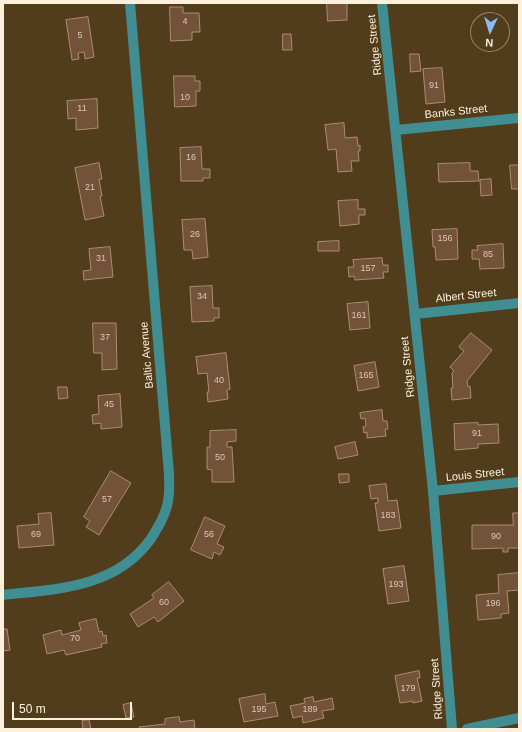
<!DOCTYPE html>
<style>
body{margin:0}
#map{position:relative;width:522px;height:732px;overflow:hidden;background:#513d1b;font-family:Arial,sans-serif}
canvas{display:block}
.frame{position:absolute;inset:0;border:4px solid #fcf0dd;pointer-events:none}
.north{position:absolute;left:470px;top:12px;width:40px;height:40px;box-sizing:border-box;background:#513d1b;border:1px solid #958569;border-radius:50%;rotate:184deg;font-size:11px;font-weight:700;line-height:16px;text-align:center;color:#fcf0dd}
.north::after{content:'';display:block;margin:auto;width:14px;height:18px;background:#8db9fc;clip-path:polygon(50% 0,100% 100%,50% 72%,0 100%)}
.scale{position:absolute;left:12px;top:702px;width:120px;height:18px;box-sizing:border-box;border:2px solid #fcf0dd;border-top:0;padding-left:5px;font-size:12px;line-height:14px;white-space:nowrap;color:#fcf0dd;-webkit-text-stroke:3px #513d1b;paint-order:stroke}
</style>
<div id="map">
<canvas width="522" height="732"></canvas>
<div class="frame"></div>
<div class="north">N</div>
<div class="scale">50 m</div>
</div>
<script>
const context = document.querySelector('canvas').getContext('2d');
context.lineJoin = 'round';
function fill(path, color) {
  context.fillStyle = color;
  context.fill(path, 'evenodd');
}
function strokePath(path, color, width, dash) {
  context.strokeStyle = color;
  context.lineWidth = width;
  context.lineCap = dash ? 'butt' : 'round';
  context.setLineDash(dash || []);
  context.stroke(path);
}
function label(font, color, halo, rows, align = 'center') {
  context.font = font + ' Arial,sans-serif';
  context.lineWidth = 3;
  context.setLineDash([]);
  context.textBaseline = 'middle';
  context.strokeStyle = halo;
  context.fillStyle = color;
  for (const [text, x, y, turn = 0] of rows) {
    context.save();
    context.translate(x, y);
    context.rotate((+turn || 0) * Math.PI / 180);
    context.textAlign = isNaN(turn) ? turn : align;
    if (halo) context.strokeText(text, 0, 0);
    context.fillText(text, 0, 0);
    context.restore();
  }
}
const building = new Path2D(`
 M327 3H347V20L328 21Z
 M170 7H183V13H199L200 32H192V40L171 41Z
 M88 17 94 57 85 59 84 52 78 53 79 59 72 60 66 20Z
 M283 34H291L292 50H283Z
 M410 54H419L421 71 411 72Z
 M442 68 445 102 426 104 423 69Z
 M174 76H195V81H200V91H196V106L175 107Z
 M97 99 98 128 76 130V118L68 119 67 101Z
 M344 123 345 138 357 137 358 146 360 145V151H358L359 161H351L352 171 338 172 336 149 328 150 325 125Z
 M201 147 202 169H210V178H203V181H181L180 148Z
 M99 163 102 179H99L102 196H100L104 216 85 220 75 168Z
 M470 163V171H478L479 181 439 182 438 164Z
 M510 165H519V189H512Z
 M491 179 492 195 481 196 480 180Z
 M358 200V209H365V215H359V224L340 226 338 201Z
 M205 219 208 257 193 259 192 250H184L182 220Z
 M457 229 458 259 436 260 435 247H433L432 230Z
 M339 241V251H318V242Z
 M503 244 504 268 480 269 479 259H472V250H478L477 246Z
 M110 247 113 277 84 280 83 271 91 270 89 249Z
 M382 258 383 265H388V272H383L384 278 355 280 354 276 349 277 348 267H354L353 260Z
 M212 286 213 308H219V318H214V321L192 322 190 287Z
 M368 302 370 328 350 330 347 304Z
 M93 323H116L117 369 102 370V353H94Z
 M471 333 492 350 467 381 468 387 470 386 471 398 452 400 451 388H453L452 373 454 371 450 367 464 351 459 347Z
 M226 353 230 389 227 390 228 399 208 402 207 392H209L207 373 198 374 196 357Z
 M375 362 379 387 358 391 354 366Z
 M58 387H67L68 398 59 399Z
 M120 394 122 427 101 429V423L93 424 92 415 99 414 98 396Z
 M382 410 383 421H387L388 429H385L386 436 367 438V432L364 433 363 427 366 426 365 418 361 419 360 413Z
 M478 423V425L498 424 499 443 478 444V448L455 450 454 424Z
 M236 430V441L227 442V447H232L234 482H212V470L207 469V447H210V431Z
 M355 442 358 455 338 459 335 447Z
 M111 471 131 483 99 535 86 527 90 521 84 517Z
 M339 474H349V482L340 483Z
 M386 484 388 501 397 500 401 528 379 531 375 503H378V498L371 499 369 486Z
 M51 513 54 545 19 548 17 526 39 524 38 514Z
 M513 513H519V548H508V552H503V548L472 549V525H513Z
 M205 517 225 526 217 544 224 547 220 555 214 552 212 559 191 550Z
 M404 566 409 601 388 604 383 569Z
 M519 573V590L507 591 509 613 501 614V618L478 620 476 595 499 593 498 575Z
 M169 582 184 601 158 622 154 617 138 627 130 614 154 598 152 595Z
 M96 619 99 632 102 631 103 636 106 635 107 643 101 644 102 647 66 655 64 650 47 654 43 635 61 630 62 635 81 630 79 623Z
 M3 629H7L10 650 3 651Z
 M419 671 420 678H417L422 701 413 703V701L400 703 395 676Z
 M265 694 266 704 275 702 278 716 244 722 239 699Z
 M313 697 314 702 332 698 334 709 322 711 324 718 303 723 302 716 293 718 290 706 305 703 304 699Z
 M131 703 134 717 126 718 123 705Z
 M179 717 180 722 194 720 195 729H140L139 727 165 724V719Z
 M89 720 91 729H83L82 721Z`);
fill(building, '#725239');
strokePath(building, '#ae8b71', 1);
strokePath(new Path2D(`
 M382 3 433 491 452 729
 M396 130 519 118
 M415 314 519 303
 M433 491 519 482
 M3 595C57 589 115 588 150 540 158 528 166 515 168 501 170 492 169 482 169 474L130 3
 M467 729 519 718`), '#408e91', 10);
label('9px', '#dac8b4', null, [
 ["4",185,22],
 ["5",80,36],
 ["91",434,86],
 ["10",185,98],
 ["11",82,109],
 ["16",191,158],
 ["21",90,188],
 ["26",195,235],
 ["156",445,239],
 ["85",488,255],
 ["31",101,259],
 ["157",368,269],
 ["34",202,297],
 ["161",359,316],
 ["37",105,338],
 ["165",366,376],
 ["40",219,381],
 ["45",109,405],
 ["91",477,434],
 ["50",220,458],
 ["57",107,500],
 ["183",388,516],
 ["69",36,535],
 ["56",209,535],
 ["90",496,537],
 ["193",396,585],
 ["60",164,603],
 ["196",493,604],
 ["70",75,639],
 ["179",408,689],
 ["195",259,710],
 ["189",310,710]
]);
label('11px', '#fcf0dd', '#513d1b', [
 ["Ridge Street",375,45,-96],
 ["Banks Street",456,112,-6],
 ["Albert Street",466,296,-6],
 ["Baltic Avenue",147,355,-95],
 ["Ridge Street",408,367,-96],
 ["Louis Street",475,475,-6],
 ["Ridge Street",437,689,-94]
]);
</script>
